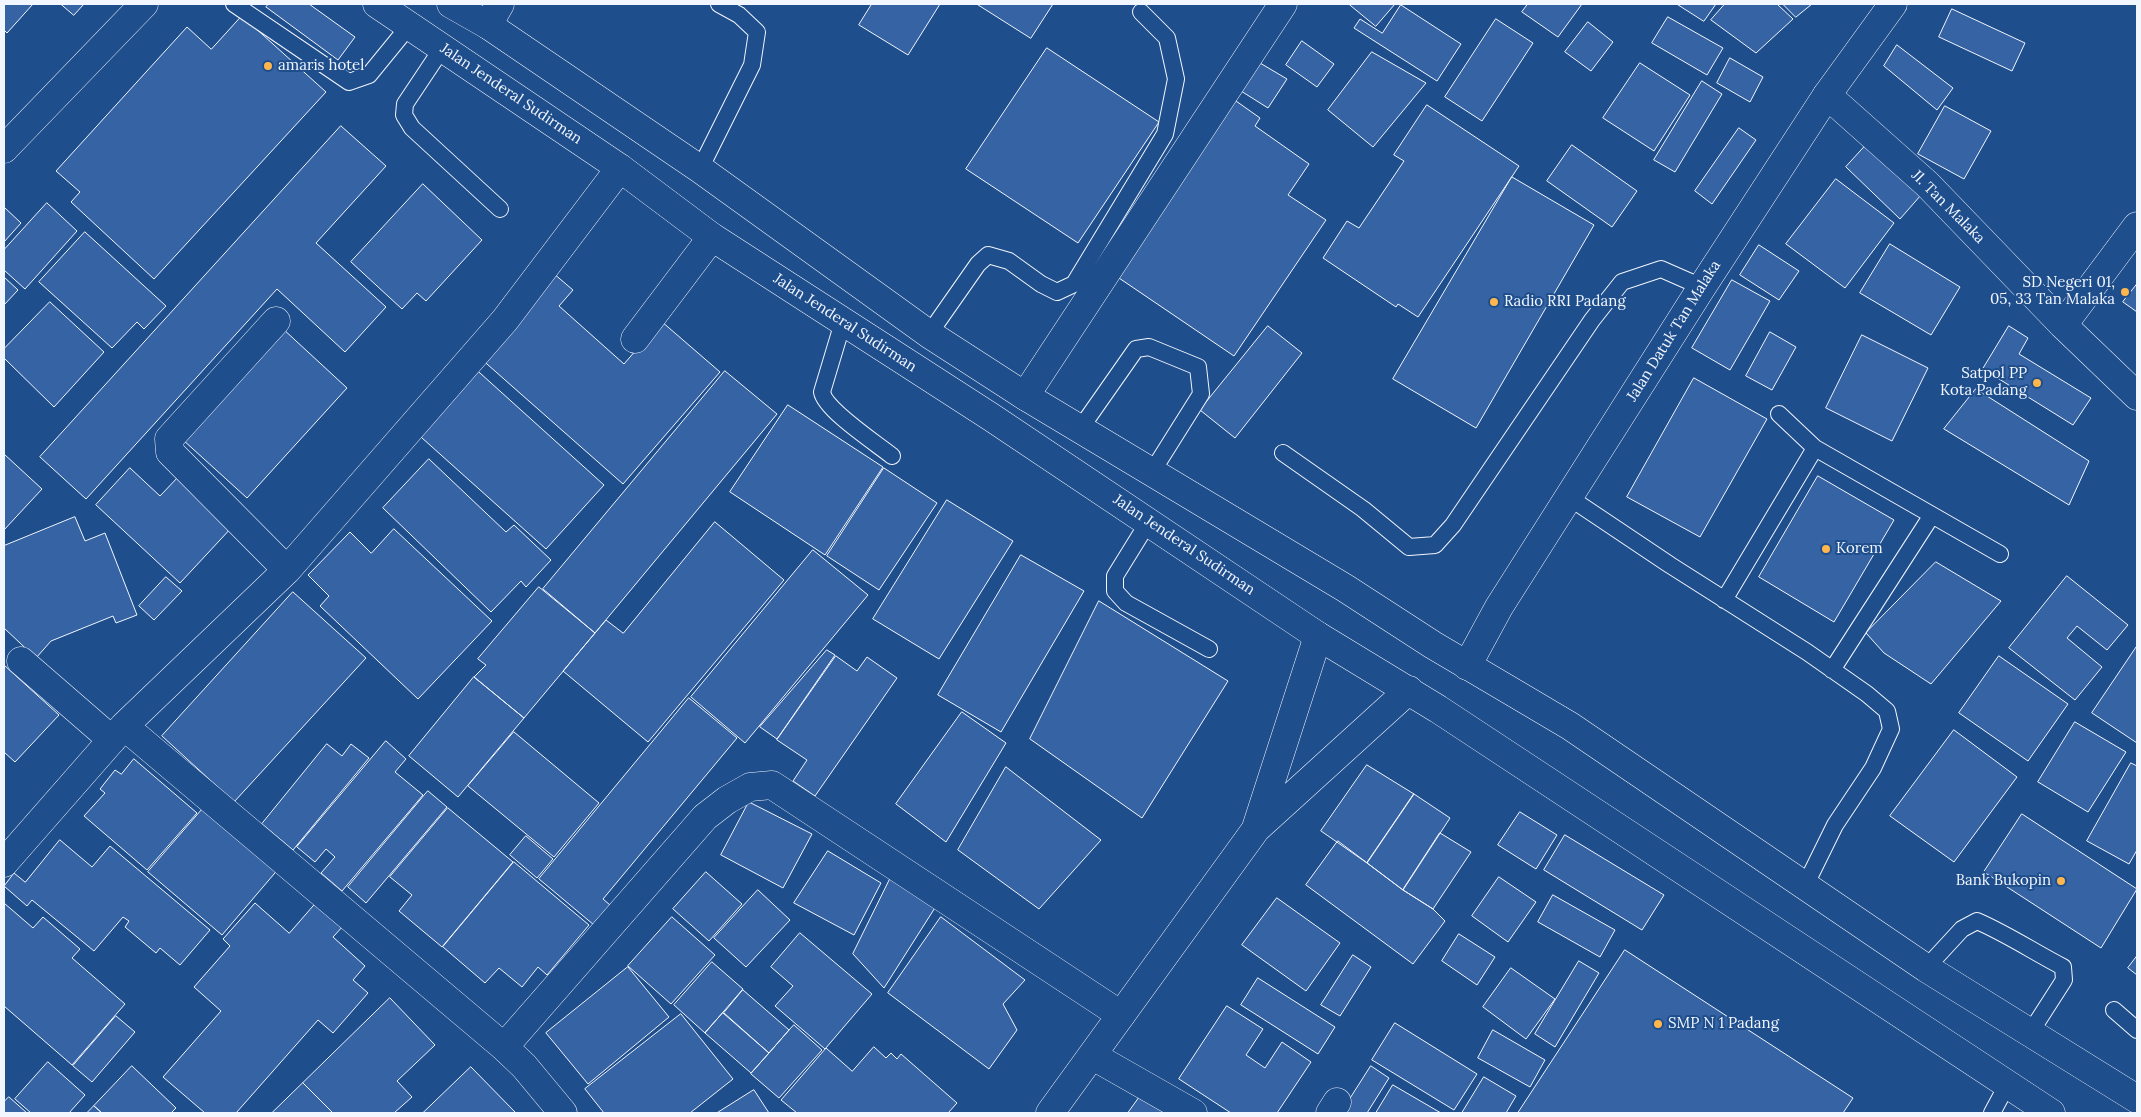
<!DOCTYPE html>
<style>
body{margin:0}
#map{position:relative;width:2141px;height:1117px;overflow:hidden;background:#1f4e8c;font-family:Lora,serif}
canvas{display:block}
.frame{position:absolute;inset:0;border:5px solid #f2f6ff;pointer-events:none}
</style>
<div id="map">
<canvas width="2141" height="1117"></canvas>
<div class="frame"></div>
</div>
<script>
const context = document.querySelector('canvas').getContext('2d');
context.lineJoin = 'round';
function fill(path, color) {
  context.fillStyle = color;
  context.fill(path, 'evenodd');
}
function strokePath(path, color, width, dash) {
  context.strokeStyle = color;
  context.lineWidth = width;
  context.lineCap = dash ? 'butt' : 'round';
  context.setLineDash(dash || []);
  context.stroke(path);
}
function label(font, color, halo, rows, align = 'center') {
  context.font = font + ' Lora,serif';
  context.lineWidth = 4;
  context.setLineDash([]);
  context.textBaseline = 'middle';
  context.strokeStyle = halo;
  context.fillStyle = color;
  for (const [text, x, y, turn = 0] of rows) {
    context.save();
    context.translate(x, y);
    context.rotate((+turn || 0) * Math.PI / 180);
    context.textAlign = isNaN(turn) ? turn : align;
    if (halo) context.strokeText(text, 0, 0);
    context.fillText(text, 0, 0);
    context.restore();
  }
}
const building = new Path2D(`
 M4 4H33L7 33 4 30Z
 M61 4H84L74 15Z
 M269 4H309L355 37 338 60 266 7Z
 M872 4H940L908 55 859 25Z
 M977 4H1053L1031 38Z
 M1349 4H1395L1376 26Z
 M1528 4H1582L1558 37 1522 12Z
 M1677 4H1716L1704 21Z
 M1725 4H1777L1793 19 1756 53 1711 20Z
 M1783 4H1812L1796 17Z
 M1401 5 1461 44 1437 81 1354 28 1360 19 1382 33Z
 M1952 9 2025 43 2012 71 1939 37Z
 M242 16 326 92 154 279 71 202 80 192 56 171 187 27 211 49Z
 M1668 17 1723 48 1707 75 1652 43Z
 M1496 19 1533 43 1482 121 1445 97Z
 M1588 22 1613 42 1591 71 1565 52Z
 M1302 41 1334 64 1317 87 1286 65Z
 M1897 45 1953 88 1937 110 1884 66Z
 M1047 48 1159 122 1078 243 966 169Z
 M1372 52 1426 83 1373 147 1328 110Z
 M1730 58 1763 77 1750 102 1717 83Z
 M1260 63 1287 79 1268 108 1241 91Z
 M1640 63 1690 95 1654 151 1603 118Z
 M1702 81 1722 94 1675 172 1654 160Z
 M1236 101 1260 118 1255 126 1309 164 1288 195 1326 220 1234 356 1116 276Z
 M1427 105 1519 166 1418 317 1398 304 1396 307 1323 258 1347 221 1359 228 1404 161 1394 155Z
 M1945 106 1991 131 1964 179 1918 154Z
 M341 126 386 166 316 243 386 307 345 352 277 289 86 499 40 457Z
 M1739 128 1756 140 1712 204 1695 191Z
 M1867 144 1921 195 1900 219 1846 167Z
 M1572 145 1637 191 1612 227 1547 181Z
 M1512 177 1594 225 1476 428 1393 379Z
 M1836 179 1894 223 1845 288 1786 244Z
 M423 184 482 240 426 301 417 293 402 309 351 262Z
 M47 203 77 231 25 289 4 270V250Z
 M4 207 21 223 4 242Z
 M85 232 166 306 144 329 137 322 112 348 39 282Z
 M1890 244 1960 287 1931 335 1860 293Z
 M1759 245 1799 271 1779 300 1740 275Z
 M553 273 573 290 559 306 624 364 661 321 720 372 623 484 479 357Z
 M4 277 18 290 4 305Z
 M1732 280 1770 301 1730 370 1692 348Z
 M2137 284V312L2123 302Z
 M50 302 104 352 54 407 4 358V349Z
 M1268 326 1302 353 1235 438 1200 410Z
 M2009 326 2028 338 2019 354 2091 398 2073 425 1983 369Z
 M282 328 347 388 247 498 182 439Z
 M1770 332 1796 347 1772 390 1746 376Z
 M1862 335 1928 368 1892 441 1826 408Z
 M470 364 604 485 546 549 412 429Z
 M725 371 777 414 595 633 543 589Z
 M1694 378 1767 419 1700 537 1627 497Z
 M1976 389 2089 461 2069 505 1944 429Z
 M788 405 883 467 825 555 730 492Z
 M4 454 42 489 4 530Z
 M429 459 506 532 514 525 551 560 526 587 521 581 491 612 383 508Z
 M130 468 160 496 179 476 233 526 180 583 96 505Z
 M884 468 937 503 879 590 827 556Z
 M1818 476 1894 520 1834 622 1759 577Z
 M947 500 1013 541 939 659 873 619Z
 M75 517 85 541 105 533 137 615 116 623 113 616 51 641 36 658 4 628V546Z
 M715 522 784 580 648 742 563 671 606 620 623 633Z
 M394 529 492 621 418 699 320 606 329 596 308 575 350 532 371 553Z
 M813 550 868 595 745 743 691 697Z
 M1021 555 1084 591 1001 732 938 695Z
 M1936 562 2001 601 1931 684 1884 653 1866 633Z
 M2067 576 2128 625 2107 650 2077 626 2067 638 2102 667 2075 700 2009 648Z
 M166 577 182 591 154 620 139 606Z
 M539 587 595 633 524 718 474 677 486 665 478 659Z
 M293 592 366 658 234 802 162 736Z
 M1099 601 1228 681 1142 818 1030 739Z
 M2137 646V743L2092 713Z
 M827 650 835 655 777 739 760 727Z
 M836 656 857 671 867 657 897 678 815 796 793 781 807 760 777 740Z
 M1999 656 2068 704 2028 761 1959 713Z
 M4 665 59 715 15 762 4 752Z
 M474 677 524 718 458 797 409 756Z
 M689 698 737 738 603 899 610 905 594 925 539 879Z
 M962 712 1006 743 946 842 896 804Z
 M2075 722 2126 752 2088 812 2038 782Z
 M1954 730 2017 777 1954 862 1890 816Z
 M514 732 599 803 554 857 468 786Z
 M386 741 406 759 395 772 423 795 342 891 321 873 335 857 326 849 315 862 297 847Z
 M327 744 342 756 351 744 369 758 293 850 262 824Z
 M134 759 197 813 147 870 84 816 105 793 100 789 115 770 121 774Z
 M2131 763 2137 766V850L2129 864 2087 841Z
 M1367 765 1414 794 1367 863 1321 831Z
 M1006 767 1101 840 1039 909 958 850Z
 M428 791 447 807 366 903 348 887Z
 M1414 794 1450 818 1403 890 1367 863Z
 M749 802 812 834 783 888 721 855Z
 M206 805 280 867 222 935 148 872Z
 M448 808 513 862 442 947 399 911 412 895 390 877Z
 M1520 812 1557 835 1536 869 1498 845Z
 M2022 814 2137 889 2101 948 1984 872Z
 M1440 833 1471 852 1433 909 1403 890Z
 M1565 835 1664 895 1642 930 1544 870Z
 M526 836 553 859 537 878 510 855Z
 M60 840 92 867 110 846 210 930 180 965 160 948 156 953 125 927 129 921 123 917 94 951 32 900 27 906 4 886 14 873 25 882Z
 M1338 841 1403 890 1433 909 1445 921 1413 964 1306 885Z
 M828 851 881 883 854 935 794 903Z
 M514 862 589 925 547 975 538 967 522 987 499 968 485 983 443 947Z
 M706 872 742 904 709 941 673 909Z
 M893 873 938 903 884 988 853 954Z
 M1499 877 1536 902 1508 942 1472 916Z
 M758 890 790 920 746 967 714 938Z
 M1553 895 1615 930 1600 957 1538 922Z
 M1277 898 1340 943 1306 991 1242 945Z
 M317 902 344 925 333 937 365 966 353 980 368 993 333 1033 318 1020 236 1113H205L163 1077 221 1011 194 987 230 946 223 939 255 903 289 933Z
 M4 903 33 928 43 917 80 949 72 958 125 1004 72 1065 4 1006Z
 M672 917 715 955 671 1004 628 966Z
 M941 917 1025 980 1003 1004 1017 1030 989 1069 888 993Z
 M800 933 872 994 825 1049 775 1006 793 986 771 967Z
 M1459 934 1495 957 1477 985 1442 961Z
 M1625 950 1853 1098 1843 1113H1518Z
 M1353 955 1371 967 1340 1016 1321 1005Z
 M2137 956V975L2128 968Z
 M1579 961 1599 973 1555 1047 1535 1034Z
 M712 962 743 989 705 1033 674 1005Z
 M628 967 669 1017 588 1084 546 1033Z
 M1511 968 1555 999 1526 1039 1483 1007Z
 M1258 978 1335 1027 1318 1054 1241 1005Z
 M743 990 789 1030 769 1053 724 1013Z
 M390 998 435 1045 397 1081 412 1097 394 1113H333L303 1083Z
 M1227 1006 1263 1029 1246 1055 1265 1068 1282 1042 1311 1062 1277 1113H1231L1179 1079Z
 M723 1013 769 1053 751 1073 705 1033Z
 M681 1014 733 1079 690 1113H604L585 1089Z
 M116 1016 135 1032 92 1082 73 1066Z
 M1395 1023 1477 1074 1454 1110 1372 1060Z
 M794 1025 822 1050 779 1098 751 1074Z
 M1493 1030 1545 1060 1530 1087 1478 1058Z
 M874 1047 886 1058 891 1053 897 1059 901 1054 957 1103 948 1113H797L781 1100 826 1048 852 1071Z
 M48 1062 85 1095 69 1113H31L15 1099Z
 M132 1066 176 1108 171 1113H102L94 1106Z
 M1371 1066 1389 1078 1367 1113H1341Z
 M471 1067 516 1113H423Z
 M1484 1077 1516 1096 1506 1113H1462Z
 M303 1083 333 1113H272Z
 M1393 1085 1441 1113H1376Z
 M754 1090 769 1113H717Z
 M1141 1095 1168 1113H1128Z
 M9 1097 27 1113H4V1102Z
 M94 1106 102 1113H87Z`);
fill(building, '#3563a3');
strokePath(building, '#f2f6ff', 1);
const service = new Path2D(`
 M234 4 349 82 369 75 409 26
 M443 47 405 104 404 115 412 128 500 209
 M700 169 752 65 757 32 739 15 719 4
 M843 322 822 392C825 410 876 443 892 456
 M929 334 978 264 988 255 1009 261 1041 284 1057 292 1074 284 1165 134 1176 79 1167 38 1141 12
 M1779 414 1815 448 2000 554
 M1080 429 1136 349 1149 347 1198 367 1201 394 1152 472
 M1283 453 1363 509 1409 547 1435 545 1453 525 1592 320 1622 282 1661 269 1702 287
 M1570 498 1670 565 1807 652 1867 694 1887 711 1891 729 1873 768 1835 825 1805 886
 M1149 521 1115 576V591L1126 603 1209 649
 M1724 600 1815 448
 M1832 670 1932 515
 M1926 968 1962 929 1977 921C2007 934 2034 952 2063 967L2064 980 2030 1033
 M2114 1010 2137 1030
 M1992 1113 2007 1085`);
const minor = new Path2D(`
 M1827 95 1927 184 2063 325 2137 396
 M4 149 144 4
 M276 321 169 439 170 452 287 570
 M2063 325 2137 226
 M635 339 712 237
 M1025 396 1283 4
 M21 661 112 740
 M124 726 504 1047 524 1066 563 1113
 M4 863 124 726 287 570 505 320 620 168
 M504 1047 705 817 727 800 750 787 772 785 1121 1015
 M1093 1056 1193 1113
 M1330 1113 1337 1102`);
const tertiary = new Path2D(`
 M488 25 500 4
 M1467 666 1499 607 1702 287 1827 95 1893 4`);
const secondary = new Path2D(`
 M1256 828 1318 636
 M1050 1113 1256 829 1409 690`);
const primary = new Path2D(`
 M377 4 620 168 712 237 991 417 1318 636 1438 709 2051 1113
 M451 4 488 25 700 169 929 334 1025 396 1345 588 1433 645 1570 726 1926 968 2137 1099`);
strokePath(service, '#f2f6ff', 18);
strokePath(minor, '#f2f6ff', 29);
strokePath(tertiary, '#f2f6ff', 29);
strokePath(secondary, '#f2f6ff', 29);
strokePath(primary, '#f2f6ff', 29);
strokePath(service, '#1f4e8c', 16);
strokePath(minor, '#1f4e8c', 28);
strokePath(tertiary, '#1f4e8c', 28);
strokePath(secondary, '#1f4e8c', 28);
strokePath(primary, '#1f4e8c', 28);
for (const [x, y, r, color] of [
 [268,66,5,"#ffb74d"],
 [2125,292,5,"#ffb74d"],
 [1494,302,5,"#ffb74d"],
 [2037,383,5,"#ffb74d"],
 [1826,549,5,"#ffb74d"],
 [2061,881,5,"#ffb74d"],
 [1658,1024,5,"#ffb74d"]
]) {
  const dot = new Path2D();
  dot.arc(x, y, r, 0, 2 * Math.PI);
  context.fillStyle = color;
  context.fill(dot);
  strokePath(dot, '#1f4e8c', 2);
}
label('15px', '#f2f6ff', '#1f4e8c', [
 ["amaris hotel",278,66],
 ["SD Negeri 01,",2115,283,"right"],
 ["05, 33 Tan Malaka",2115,300,"right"],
 ["Radio RRI Padang",1504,302],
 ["Satpol PP",2027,374,"right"],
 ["Kota Padang",2027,391,"right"],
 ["Korem",1836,549],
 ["Bank Bukopin",2051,881,"right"],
 ["SMP N 1 Padang",1668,1024]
], 'left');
label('15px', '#f2f6ff', '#1f4e8c', [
 ["Jalan Jenderal Sudirman",511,94,34],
 ["Jl. Tan Malaka",1948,207,45],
 ["Jalan Jenderal Sudirman",845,323,33],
 ["Jalan Datuk Tan Malaka",1674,331,-58],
 ["Jalan Jenderal Sudirman",1184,545,34]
]);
</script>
